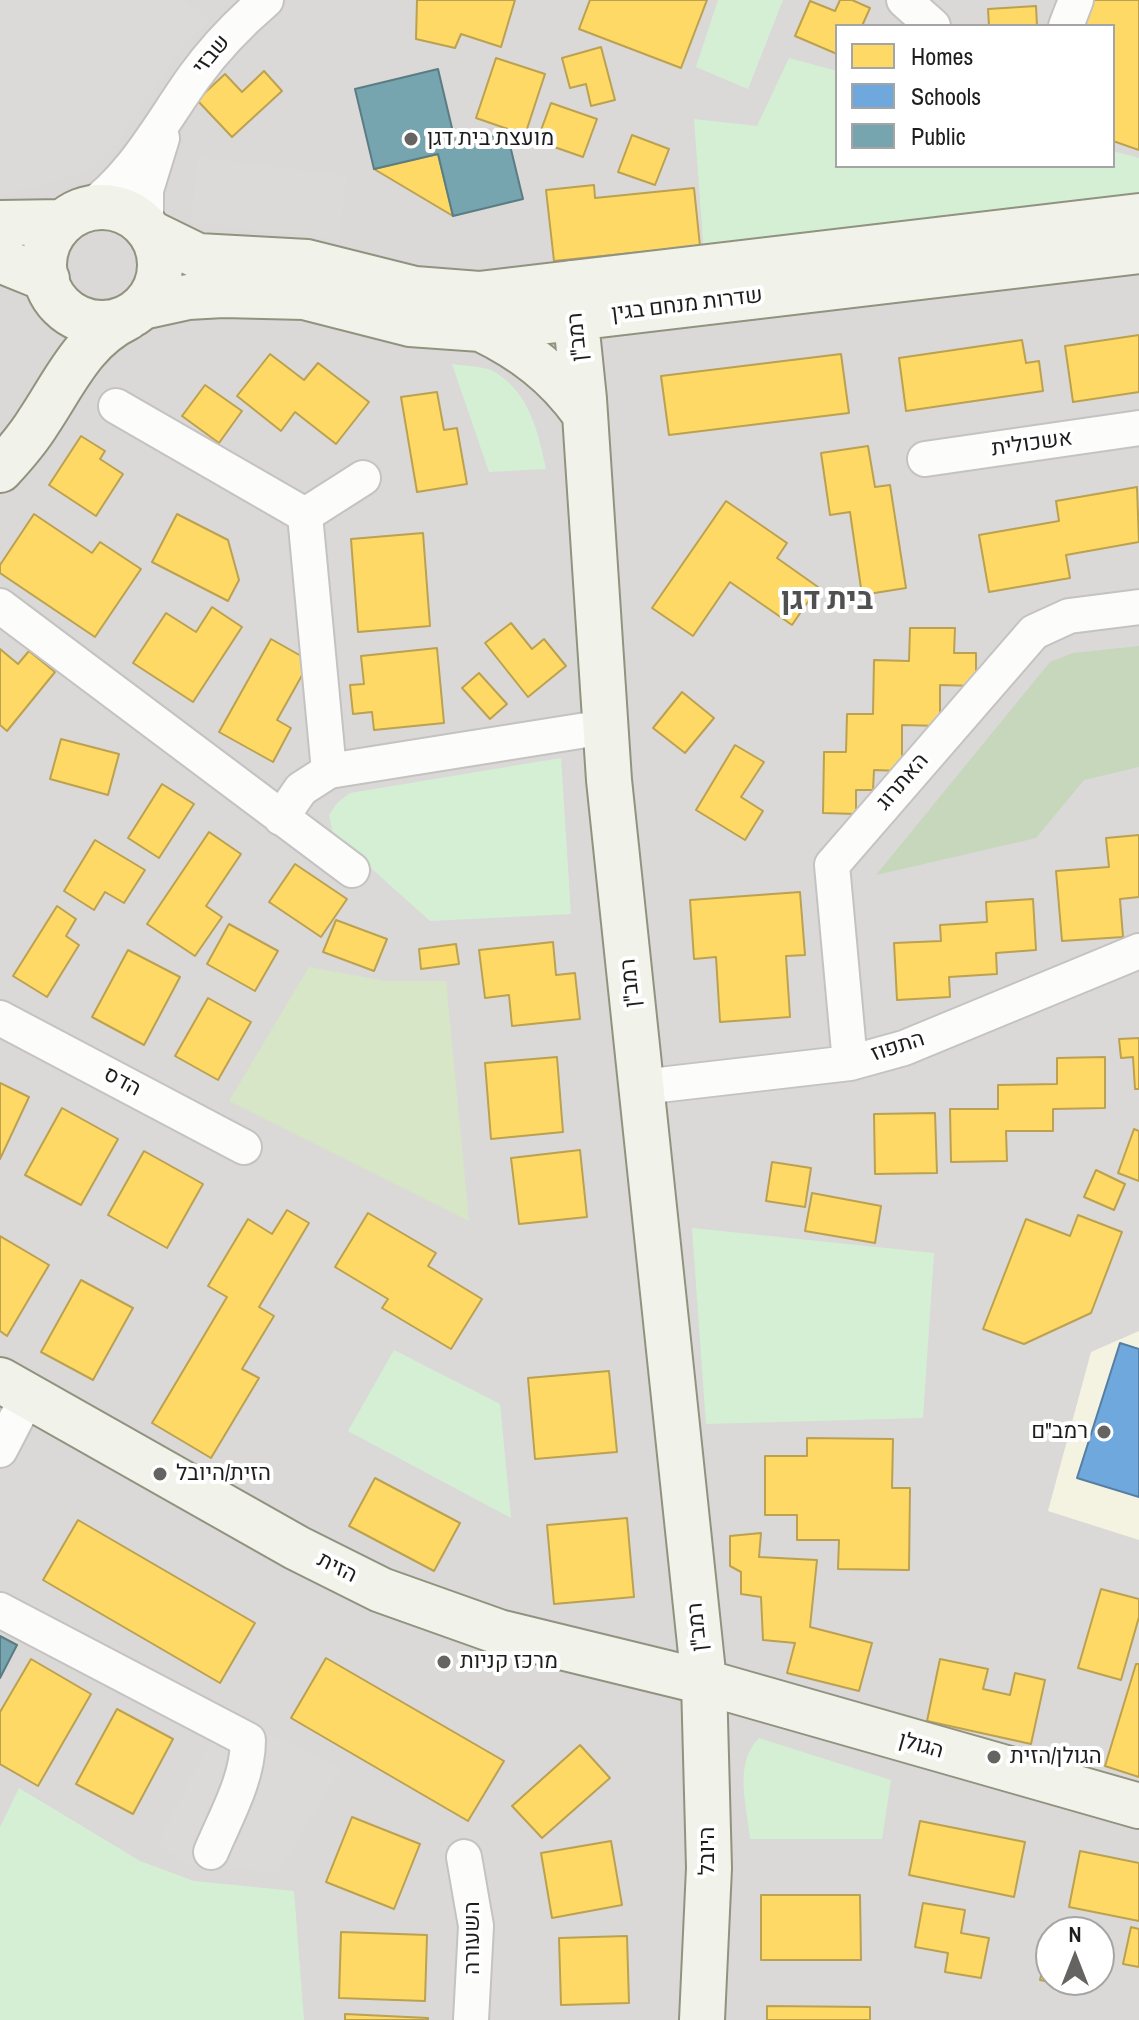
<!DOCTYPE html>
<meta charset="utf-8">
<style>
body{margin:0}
#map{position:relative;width:1139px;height:2020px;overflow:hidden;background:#ebe9e5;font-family:"Archivo Narrow",sans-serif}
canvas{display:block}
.legend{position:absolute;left:835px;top:24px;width:280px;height:144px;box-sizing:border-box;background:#fff;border:2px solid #a5a5a5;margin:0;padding:10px 14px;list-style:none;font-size:24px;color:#1d1d1d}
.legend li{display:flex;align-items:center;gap:16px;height:40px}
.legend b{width:40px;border:2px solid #a5a5a5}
.north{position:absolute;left:1035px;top:1916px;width:80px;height:80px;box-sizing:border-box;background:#fff;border:2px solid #a5a5a5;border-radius:50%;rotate:0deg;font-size:22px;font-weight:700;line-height:32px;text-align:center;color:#1d1d1d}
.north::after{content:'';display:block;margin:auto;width:28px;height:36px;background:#656463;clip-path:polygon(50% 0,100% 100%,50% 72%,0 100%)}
</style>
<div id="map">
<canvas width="1139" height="2020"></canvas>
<ul class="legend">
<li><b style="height:22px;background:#ffd966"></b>Homes</li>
<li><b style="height:22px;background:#6fa8dc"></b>Schools</li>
<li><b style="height:22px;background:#76a5af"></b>Public</li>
</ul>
<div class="north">N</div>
</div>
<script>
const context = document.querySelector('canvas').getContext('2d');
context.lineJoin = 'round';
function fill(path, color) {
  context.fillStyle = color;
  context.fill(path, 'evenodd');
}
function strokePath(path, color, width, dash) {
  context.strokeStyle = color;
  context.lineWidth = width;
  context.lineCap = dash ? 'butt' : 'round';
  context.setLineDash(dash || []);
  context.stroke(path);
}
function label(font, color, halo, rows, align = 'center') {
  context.font = font + ' "Archivo Narrow",Heebo,sans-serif';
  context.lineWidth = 8;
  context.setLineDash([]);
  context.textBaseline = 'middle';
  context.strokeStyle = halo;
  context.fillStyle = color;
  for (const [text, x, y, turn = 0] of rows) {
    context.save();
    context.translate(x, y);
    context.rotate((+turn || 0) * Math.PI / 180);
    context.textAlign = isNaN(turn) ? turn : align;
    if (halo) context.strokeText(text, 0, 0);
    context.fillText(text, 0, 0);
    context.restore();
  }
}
fill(new Path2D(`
 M0 0H1139V2020H0ZM837 26H1113V166H837ZM1051 1932H1099V1980H1051Z`), '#dad9d7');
fill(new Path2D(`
 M1139 1331V1540L1048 1511 1091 1352Z`), '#f4f3e1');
fill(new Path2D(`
 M309 967 385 981H446L469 1221 229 1101Z`), '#d6e6c6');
fill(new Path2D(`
 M1139 646V767L1084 780 1036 838 876 875 1050 662 1073 653Z`), '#c6d7bc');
fill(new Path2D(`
 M718 0H783L748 89 696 67Z
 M789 58 837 71V166H1113V151L1139 158V197L704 254 694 119 757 126Z
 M452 364C464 366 484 366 495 372 530 394 538 432 546 469L489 472Z
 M561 758 571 914 430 921 333 834 329 815 337 803 350 793Z
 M692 1228 934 1253 923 1418 706 1424Z
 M394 1350 500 1404 511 1518 348 1431Z
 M759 1738 891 1780 882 1839H750C747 1805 733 1764 759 1738Z
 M19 1788 140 1861 194 1881 294 1891 304 2020H0V1827Z`), '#d5efd5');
fill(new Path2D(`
 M0 0H186L210 21 186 41 120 139 90 170 34 188 0 194Z
 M198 157 347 176 339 241 190 222Z
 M224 1712 341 1769 279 1872 192 1866 157 1845Z`), '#dbdad9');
const homes = new Path2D(`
 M417 0H515L501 47 461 34 455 48 416 39Z
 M590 0H707L681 68 579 29Z
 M840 0H852L870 8 862 26H837V54L795 36 810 1 835 11Z
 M1094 0H1139V150L1113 141V26H1085Z
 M1036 6 1037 26H989L988 9Z
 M601 47 615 100 591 106 586 84 570 88 562 58Z
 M496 58 545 74 525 135 476 118Z
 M264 71 282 91 232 137 197 100 225 74 242 92Z
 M551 103 597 119 583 157 537 141Z
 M632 135 669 149 655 185 618 172Z
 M438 154 453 216 374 169Z
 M594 185 595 198 694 188 700 246 554 261 546 190Z
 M1139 335V392L1073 402 1065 346Z
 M1022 340 1026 363 1039 361 1043 391 906 411 899 358Z
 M270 354 304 380 318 363 369 402 336 444 295 412 281 431 237 396Z
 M841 354 849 413 669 435 661 376Z
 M205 385 242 411 219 443 182 416Z
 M437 392 444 430 457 428 467 484 417 492 401 397Z
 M81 436 105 451 100 459 123 474 96 516 49 485Z
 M868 446 875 487 890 485 906 588 862 595 850 512 830 515 821 453Z
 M1137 487 1139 542 1066 555 1070 578 989 592 979 535 1059 521 1056 501Z
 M726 501 787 543 777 558 818 587 792 625 730 582 693 636 652 608Z
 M34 514 92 553 100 542 141 569 95 637 0 573V565Z
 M177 514 228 540 239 580 228 601 152 562Z
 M423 533 430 626 358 632 351 539Z
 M212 607 242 627 193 702 133 663 166 613 196 632Z
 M511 623 532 649 544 639 566 666 528 697 485 643Z
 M910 628H955L954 653H976V686L940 685V726L902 725V771L874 770 873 790H856V814L823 813 824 752H846L847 714H873L874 660 909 661Z
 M271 639 310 661 277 720 291 728 273 762 219 732Z
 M437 648 444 723 374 730 372 712 353 714 350 685 364 684 361 656Z
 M0 649 18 664 29 651 55 672 7 731 0 725Z
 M479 673 507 704 490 719 462 688Z
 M682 692 714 718 685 753 653 728Z
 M61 739 119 754 108 795 50 779Z
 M735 745 764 762 741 797 763 811 745 840 696 810Z
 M162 784 194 804 159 858 128 838Z
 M209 832 241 854 206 906 222 917 195 956 147 924Z
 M1139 835V897L1120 899 1123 937 1062 941 1056 871 1109 867 1106 838Z
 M95 840 145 870 124 903 105 892 94 910 64 891Z
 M295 864 347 899 321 937 269 902Z
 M800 892 805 955 786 956 790 1017 720 1022 716 957 694 959 690 900Z
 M1033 899 1036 950 996 953 997 974 949 977 950 997 897 1000 894 943 941 941 940 925 987 922 986 902Z
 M57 906 76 919 66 936 79 945 47 997 13 976Z
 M336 920 387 939 374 971 323 952Z
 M229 924 278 951 255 991 207 964Z
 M553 942 556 975 575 973 580 1019 512 1026 509 995 485 998 479 950Z
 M456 944 459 964 421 969 419 949Z
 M128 950 180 977 144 1045 92 1017Z
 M208 998 251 1022 218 1080 175 1056Z
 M1139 1038V1089H1135L1133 1057 1121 1058 1119 1039Z
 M557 1057 563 1132 491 1139 485 1063Z
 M1105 1057V1108L1053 1109V1131H1006L1007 1161 951 1162 950 1109H998V1085L1057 1084V1058Z
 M0 1083 29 1097 0 1159Z
 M62 1108 118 1139 81 1205 25 1175Z
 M935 1113 937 1173 875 1174 874 1114Z
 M1134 1129 1139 1131V1181L1118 1173Z
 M580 1150 587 1217 519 1224 511 1158Z
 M144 1151 203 1184 167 1248 108 1215Z
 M772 1162 811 1168 805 1207 766 1201Z
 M1096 1170 1125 1184 1114 1210 1084 1197Z
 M812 1193 881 1206 875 1243 805 1231Z
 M287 1210 309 1223 259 1307 274 1316 242 1369 259 1378 211 1458 152 1423 227 1297 208 1286 248 1219 272 1234Z
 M368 1213 436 1253 428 1266 482 1299 451 1349 382 1308 388 1299 335 1267Z
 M1078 1215 1122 1232 1091 1313 1024 1344 983 1329 1026 1219 1070 1236Z
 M0 1236 49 1265 7 1336 0 1331Z
 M81 1280 133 1308 93 1380 41 1352Z
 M609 1371 617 1452 535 1459 528 1378Z
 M807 1438 893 1439 892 1488H910L909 1570 838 1569 839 1540H797V1515H765V1456H807Z
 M375 1478 460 1523 434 1571 349 1526Z
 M627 1518 634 1597 554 1604 547 1525Z
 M78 1520 255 1623 220 1683 43 1580Z
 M761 1533 759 1557 817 1560 810 1627 872 1643 859 1691 787 1673 795 1643 763 1640 761 1597 741 1594V1572L730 1566V1536Z
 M1101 1589 1139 1599V1617L1121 1680 1078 1668Z
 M326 1658 504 1761 468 1821 291 1718Z
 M31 1659 91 1694 38 1786 0 1764V1712Z
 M940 1659 988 1669 983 1689 1010 1695 1015 1673 1045 1680 1031 1744 927 1721Z
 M1136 1664H1139V1777L1105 1766Z
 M117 1709 173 1739 133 1814 76 1784Z
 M580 1745 610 1778 542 1838 512 1806Z
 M352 1817 420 1844 394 1909 326 1882Z
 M920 1821 1025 1842 1014 1897 909 1875Z
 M611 1841 622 1905 552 1918 541 1853Z
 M1080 1851 1139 1863V1921L1069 1907Z
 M761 1895H860L861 1960H761Z
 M923 1903 965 1910 961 1933 989 1938 981 1978 945 1972 948 1953 915 1947Z
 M1131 1927 1139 1929V1967L1123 1964Z
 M1052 1929 1064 1932H1051V1980H1088L1086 1990 1040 1980Z
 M341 1932 427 1935 425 2001 339 1998Z
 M627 1936 629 2003 561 2005 559 1938Z
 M767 2006 870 2007V2020H767Z
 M345 2014 428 2018V2020H345Z`);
fill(homes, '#ffd966');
strokePath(homes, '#bba150', 2);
const schools = new Path2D(`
 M1120 1343 1139 1349V1497L1077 1478Z`);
fill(schools, '#6fa8dc');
strokePath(schools, '#567ea3', 2);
const public = new Path2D(`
 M438 69 456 145 507 133 523 199 453 216 438 154 374 169 355 89Z
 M0 1636 17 1645 0 1678Z`);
fill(public, '#76a5af');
strokePath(public, '#5b7c83', 2);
const street = new Path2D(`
 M904 0 933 26
 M1066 26 1076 0
 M86 210C134 177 161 123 194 77 215 48 239 23 266 0
 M146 228V190L162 138
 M116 406 305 515 329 771
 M925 459 1139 428
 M305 515 363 478
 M0 606 352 870
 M281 818 301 789 329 771 605 727
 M0 1018 244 1147
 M850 1063 832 865 1034 632 1069 616 1139 607
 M642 1087 850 1063 904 1048 1139 951
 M0 1450 28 1396
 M0 1610 248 1740C248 1779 226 1816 211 1852
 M464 1857 476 1926 471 2020`);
const secondary = new Path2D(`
 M44 265a58 58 0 1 1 116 0a58 58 0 1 1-116 0Z
 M0 223 63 222
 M151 233 198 256 307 262 415 289 479 294 1139 216
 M0 260 47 279
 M572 283 584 399 609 780 704 1682 709 1868 702 2020
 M142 307 188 297 223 295 304 297 410 324 481 329 1139 251
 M481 329C524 350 556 374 584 413
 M0 470C14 455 28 439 39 421 65 382 83 339 127 318
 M0 1380 297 1548 381 1590 499 1632 704 1682 1139 1806`);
strokePath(street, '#c4c3c1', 38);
strokePath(secondary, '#91937f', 48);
strokePath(street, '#fcfcfb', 34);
strokePath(secondary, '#f1f2ea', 44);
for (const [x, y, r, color] of [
 [411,139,8,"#656463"],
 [1104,1432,8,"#656463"],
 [160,1474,8,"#656463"],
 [444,1662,8,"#656463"],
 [994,1757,8,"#656463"]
]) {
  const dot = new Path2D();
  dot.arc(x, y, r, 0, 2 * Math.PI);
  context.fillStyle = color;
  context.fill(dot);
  strokePath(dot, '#fff', 3);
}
label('22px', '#1d1d1d', '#fff', [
 ["שבזי",212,55,-50],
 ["שדרות מנחם בגין",687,305,-7],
 ["רמב\"ן",578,337,-96],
 ["אשכולית",1032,444,-8],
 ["האתרוג",903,782,-49],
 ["רמב\"ן",631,983,-96],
 ["התפוז",898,1047,-18],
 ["הדס",122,1082,28],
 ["הזית",337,1568,27],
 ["רמב\"ן",698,1627,-96],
 ["הגולן",921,1746,16],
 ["היובל",708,1851,-90],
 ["השעורה",473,1938,-90]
]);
label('22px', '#1d1d1d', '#fff', [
 ["מועצת בית דגן",427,139],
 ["רמב\"ם",1088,1432,"right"],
 ["הזית/היובל",176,1474],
 ["מרכז קניות",460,1662],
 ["הגולן/הזית",1010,1757]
], 'left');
label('bold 30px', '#505050', '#fff', [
 ["בית דגן",827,601]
]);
</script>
